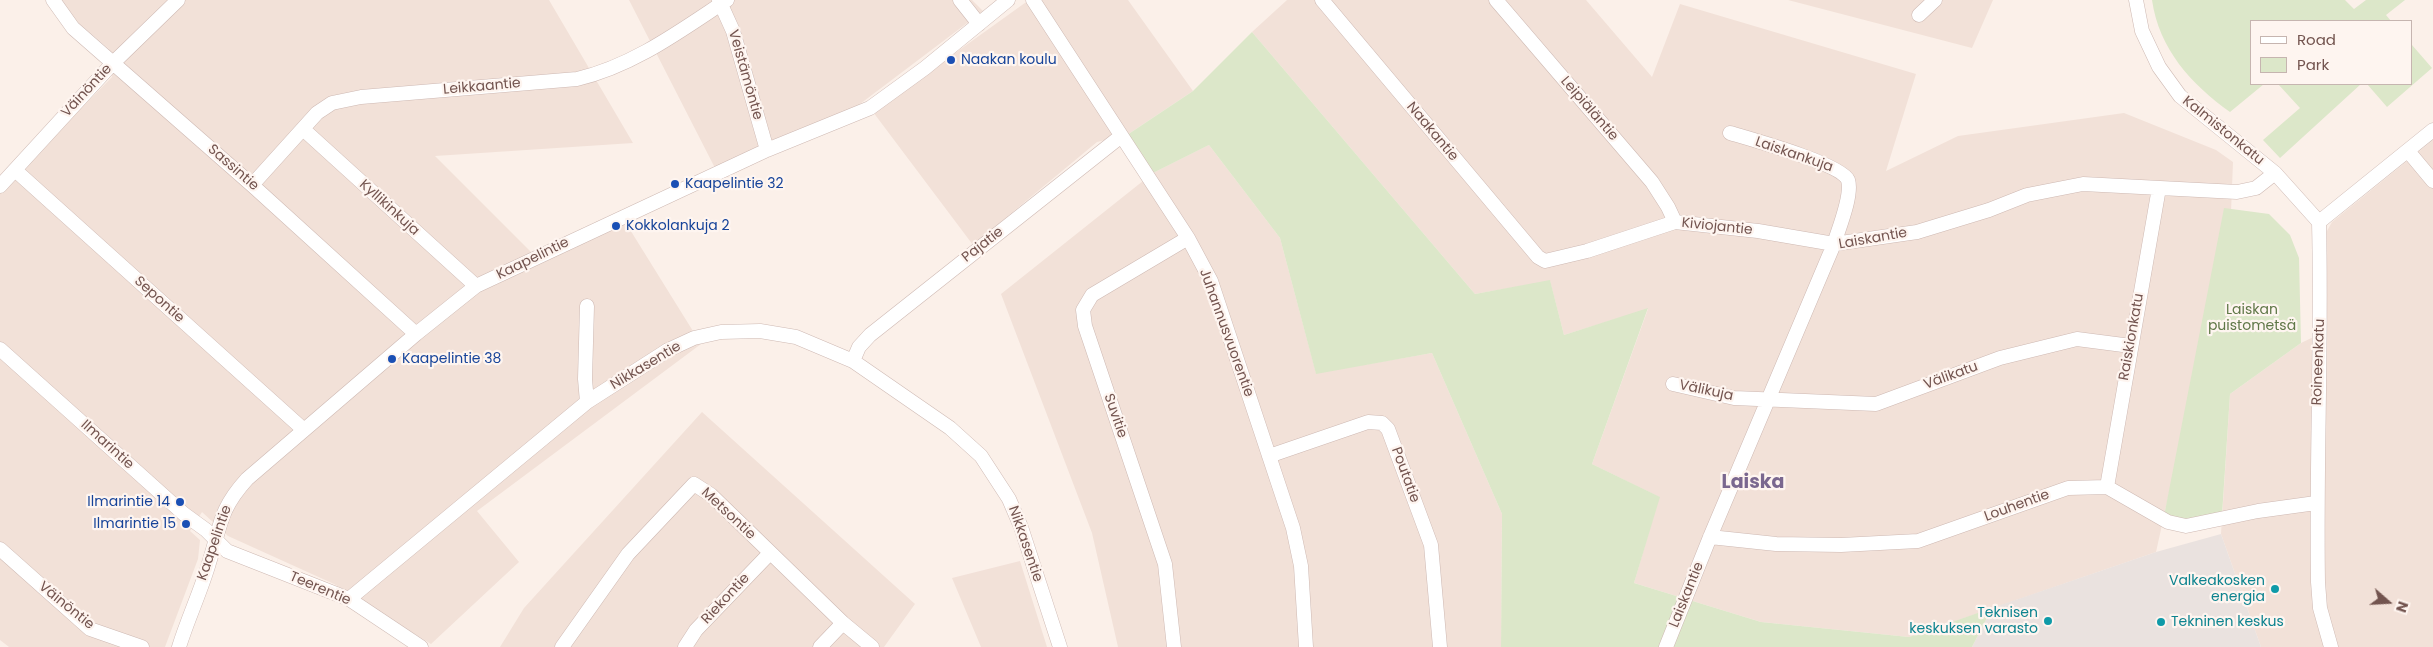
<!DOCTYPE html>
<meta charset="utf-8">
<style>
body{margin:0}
#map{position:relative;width:2433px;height:647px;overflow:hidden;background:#fbf0e9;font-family:Poppins,sans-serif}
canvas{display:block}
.legend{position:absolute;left:2250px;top:20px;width:162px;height:65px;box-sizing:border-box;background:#fef5f0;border:1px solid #c6b5b0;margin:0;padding:6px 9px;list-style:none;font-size:15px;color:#73544f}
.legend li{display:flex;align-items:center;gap:10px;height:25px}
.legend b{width:25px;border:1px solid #c6b5b0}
.north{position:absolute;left:2363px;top:577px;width:50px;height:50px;-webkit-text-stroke:4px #fef5f0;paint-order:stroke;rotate:109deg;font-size:14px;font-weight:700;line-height:20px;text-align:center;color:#73544f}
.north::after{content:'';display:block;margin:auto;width:18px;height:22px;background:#73544f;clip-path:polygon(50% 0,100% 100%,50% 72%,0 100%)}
</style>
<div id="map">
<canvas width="2433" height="647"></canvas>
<ul class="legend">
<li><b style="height:6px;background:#fff"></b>Road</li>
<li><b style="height:14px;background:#dce7c9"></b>Park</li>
</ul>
<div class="north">N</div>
</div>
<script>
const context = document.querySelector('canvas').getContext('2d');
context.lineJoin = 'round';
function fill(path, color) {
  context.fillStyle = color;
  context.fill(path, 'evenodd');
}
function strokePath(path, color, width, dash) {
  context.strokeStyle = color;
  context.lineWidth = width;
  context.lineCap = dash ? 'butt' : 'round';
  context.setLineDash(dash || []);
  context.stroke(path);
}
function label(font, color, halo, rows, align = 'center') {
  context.font = font + ' Poppins,sans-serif';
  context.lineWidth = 4.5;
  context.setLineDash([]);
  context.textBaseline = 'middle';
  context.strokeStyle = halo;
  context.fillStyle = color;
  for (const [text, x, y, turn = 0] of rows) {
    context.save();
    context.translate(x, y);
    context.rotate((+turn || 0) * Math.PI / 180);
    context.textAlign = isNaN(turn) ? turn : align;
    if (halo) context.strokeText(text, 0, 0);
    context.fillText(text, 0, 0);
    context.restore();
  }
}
fill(new Path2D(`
 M59 0H549L633 143 435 156 534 255 619 212 701 344 477 511 519 562 431 644 334 584 228 536 202 512 190 531 200 540 198 559 165 647H9L0 640V191L112 77 109 49 67 13Z
 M629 0H972L983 11 856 107 715 168Z
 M1029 0H1128L1193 91 1127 135 1097 142 973 245 873 112Z
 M1287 0H1586L1652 77 1680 4 1916 74 1886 171 1958 136 2124 113 2216 150 2233 162 2231 212 2156 552 1909 637 1761 622 1634 583 1659 497 1592 464 1648 309 1564 335 1550 281 1475 294 1252 32Z
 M1788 0H1993L1972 48Z
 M2433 140V647H2261L2221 534 2230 394 2301 343 2326 331 2327 231 2332 222Z
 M1209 145 1280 238 1316 373 1432 353 1502 514 1501 647H1118L1092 533 1001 294 1153 173Z
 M702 412 915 604 884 647H500L524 608Z
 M1020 561 1047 647H981L952 578Z`), '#f2e1d8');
fill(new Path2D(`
 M2221 534 2261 647H1972L1992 608 2156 552Z`), '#eae2df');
fill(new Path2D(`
 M2152 0H2345L2354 9 2366 0H2405L2386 15 2391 21H2252V84H2264L2230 112C2191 84 2159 49 2152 0Z
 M1252 32 1475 294 1550 280 1564 335 1648 308 1592 464 1660 497 1634 583 1761 622 1909 637 1992 608 1972 647H1501L1502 514 1432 353 1316 374 1280 238 1209 145 1153 173 1127 135 1193 91Z
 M2412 45 2432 68 2387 107 2367 84H2412Z
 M2278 84H2361L2280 158 2263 140 2300 108Z
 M2224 208 2269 214 2290 235 2299 258 2301 343 2230 394 2222 515 2193 520 2164 516Z`), '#dce7c9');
const minor = new Path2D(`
 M53 0 73 28 252 185 416 334
 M719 0 733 31 767 150
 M960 0 979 24
 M1033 0 1188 238 1211 281 1293 528 1301 566 1306 647
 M1322 0 1538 257 1545 261 1587 251 1675 222 1758 231 1834 244 1917 232 1989 210 2027 195 2083 184 2237 192 2256 188 2275 173
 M1496 0 1652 182 1668 207 1675 222
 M2136 0 2142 31 2159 67 2180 96 2275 173 2319 222
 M1919 15 1935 0
 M303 129 476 286
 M2408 151 2433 181
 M15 170 304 430
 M252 185 317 113 332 103 361 97 577 79C633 66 680 31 727 0
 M0 186 112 64 178 0
 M2319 222C2322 342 2316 462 2318 582L2320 608 2331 647
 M2319 222 2433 130
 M587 306 585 379 587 402
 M0 349 184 514 206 530 227 551 349 599 421 647
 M853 361 859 347 870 335 1120 137
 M1673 384 1734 398 1876 404 2000 358 2077 339 2131 346
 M1269 456 1368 422 1382 423 1388 429 1431 545 1440 647
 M2107 487 2159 188
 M1710 537 1776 544 1841 545 1918 541 2068 488 2107 487 2168 522 2186 526 2258 511 2316 503
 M0 549 90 629 142 647
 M349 599 587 402 668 350 694 338 721 332 760 331 796 337 853 361 950 428 981 456 1009 499 1021 527 1060 647
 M179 647C188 618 201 591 209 563 221 525 219 510 247 479L416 334 476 286 767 150 870 108 925 68 1008 0
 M562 647 628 554 694 484 711 495 843 623 872 647
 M685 647 696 630 770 553
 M820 647 843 623
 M1174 647 1165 564 1085 326 1083 310 1092 295 1188 238
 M1666 647 1710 537 1834 244C1838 230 1853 195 1848 180 1841 164 1750 139 1730 133`);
strokePath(minor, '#ceb9b3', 15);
strokePath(minor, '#fff', 14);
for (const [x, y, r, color] of [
 [951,60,5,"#1a4fb4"],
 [675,184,5,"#1a4fb4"],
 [616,226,5,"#1a4fb4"],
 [392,359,5,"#1a4fb4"],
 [180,502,5,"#1a4fb4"],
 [186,524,5,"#1a4fb4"],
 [2275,589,5,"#0f9aa8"],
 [2048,621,5,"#0f9aa8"],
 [2161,622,5,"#0f9aa8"]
]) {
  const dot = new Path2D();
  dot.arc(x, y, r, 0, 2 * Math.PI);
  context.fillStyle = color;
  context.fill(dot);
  strokePath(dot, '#fef5f0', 2);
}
label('14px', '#164399', '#fef5f0', [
 ["Naakan koulu",961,60],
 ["Kaapelintie 32",685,184],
 ["Kokkolankuja 2",626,226],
 ["Kaapelintie 38",402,359],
 ["Ilmarintie 14",170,502,"right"],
 ["Ilmarintie 15",176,524,"right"]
], 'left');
label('14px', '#73544f', '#fef5f0', [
 ["Veistämöntie",745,75,74],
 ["Leikkaantie",482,87,-5],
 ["Väinöntie",87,91,-47],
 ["Leipiäläntie",1589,109,49],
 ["Kalmistonkatu",2223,131,39],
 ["Naakantie",1432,132,50],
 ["Laiskankuja",1794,155,19],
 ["Sassintie",233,168,41],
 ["Kyllikinkuja",389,208,42],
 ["Kiviojantie",1717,227,6],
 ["Laiskantie",1873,239,-10],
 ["Pajatie",983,245,-38],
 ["Kaapelintie",533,259,-26],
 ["Sepontie",159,300,42],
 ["Juhannusvuorentie",1226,333,70],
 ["Raiskionkatu",2132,337,-80],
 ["Roineenkatu",2319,362,-88],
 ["Nikkasentie",646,366,-31],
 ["Välikatu",1951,376,-20],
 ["Välikuja",1706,391,12],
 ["Suvitie",1115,416,71],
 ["Ilmarintie",107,445,42],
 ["Poutatie",1405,475,70],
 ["Louhentie",2017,506,-20],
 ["Metsontie",728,514,43],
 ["Kaapelintie",215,543,-71],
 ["Nikkasentie",1025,544,71],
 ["Teerentie",320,589,23],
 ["Laiskantie",1687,595,-68],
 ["Riekontie",726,599,-47],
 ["Väinöntie",66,606,39]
]);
label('14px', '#607848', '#fef5f0', [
 ["Laiskan",2252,310],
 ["puistometsä",2252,326]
]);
label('14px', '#0d838f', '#fef5f0', [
 ["Valkeakosken",2265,581],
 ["energia",2265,597],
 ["Teknisen",2038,613],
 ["keskuksen varasto",2038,629],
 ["Tekninen keskus",2171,622,"left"]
], 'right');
label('bold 19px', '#7a678f', '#fef5f0', [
 ["Laiska",1753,483]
]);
</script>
